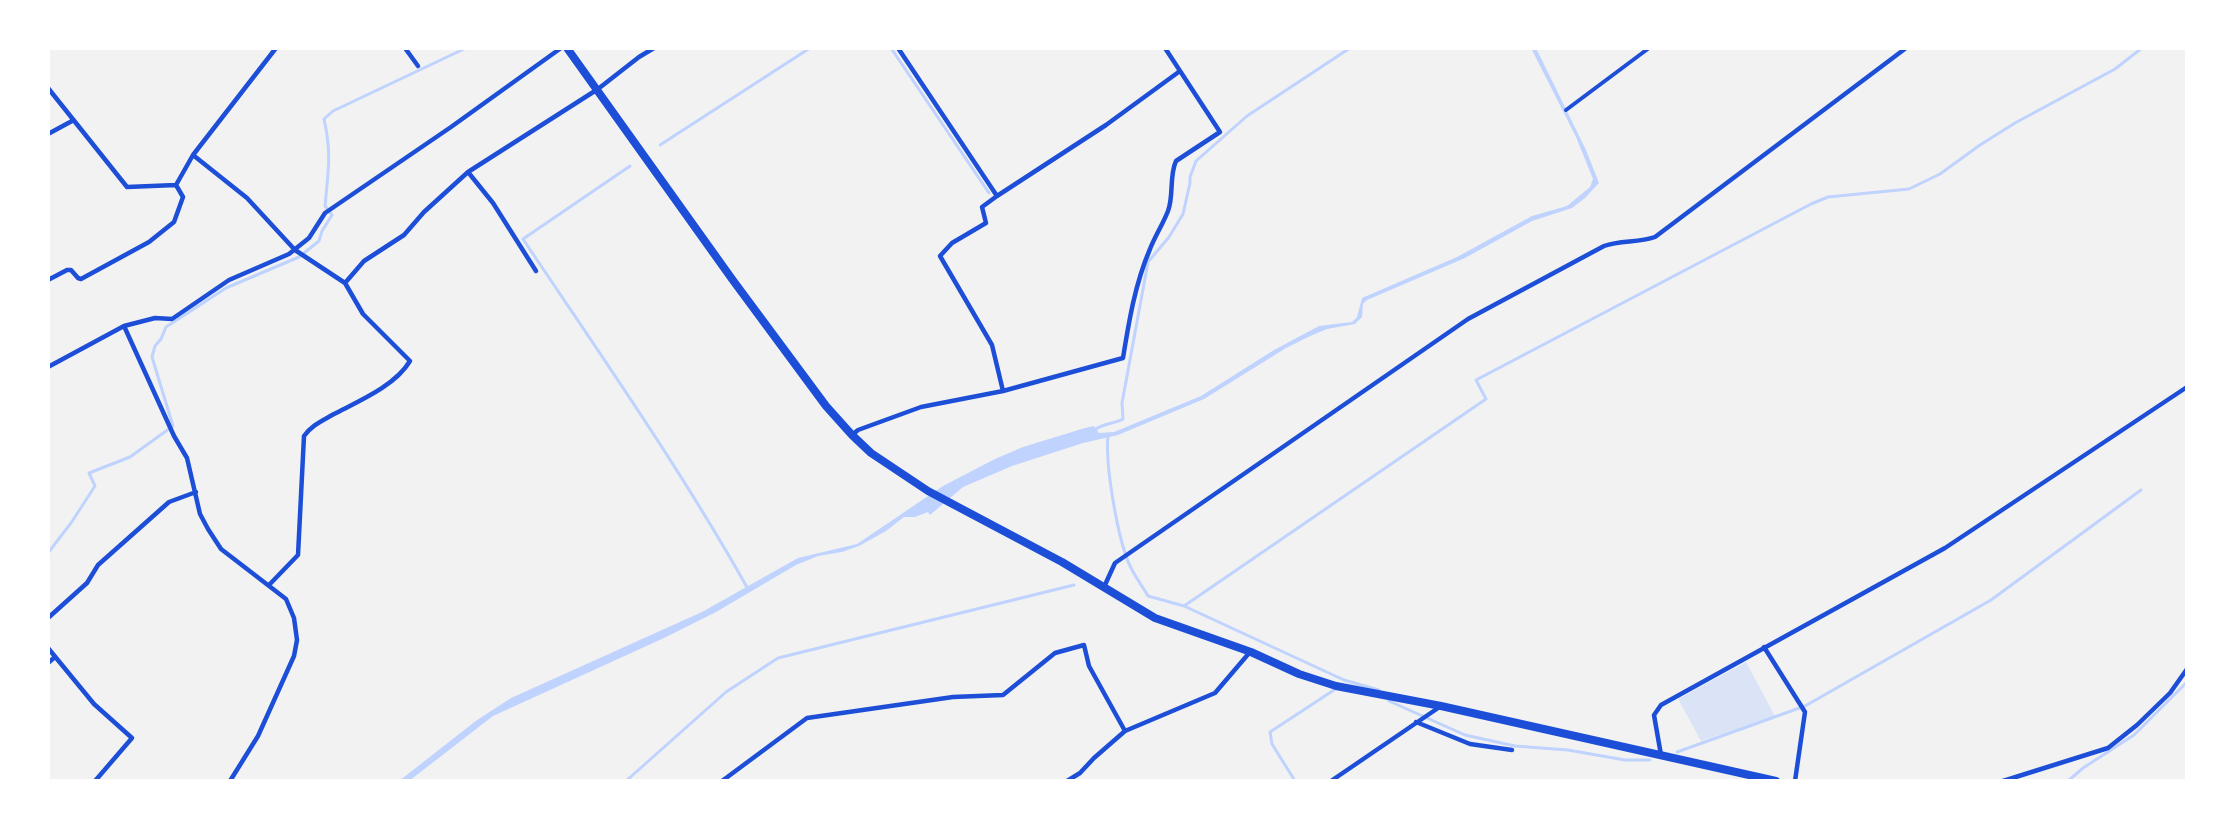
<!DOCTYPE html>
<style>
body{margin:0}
#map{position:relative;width:2235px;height:829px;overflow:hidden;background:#f2f2f2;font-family:Commissioner,sans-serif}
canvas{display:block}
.frame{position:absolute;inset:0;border:50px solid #fff;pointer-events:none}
</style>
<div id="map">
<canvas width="2235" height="829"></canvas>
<div class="frame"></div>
</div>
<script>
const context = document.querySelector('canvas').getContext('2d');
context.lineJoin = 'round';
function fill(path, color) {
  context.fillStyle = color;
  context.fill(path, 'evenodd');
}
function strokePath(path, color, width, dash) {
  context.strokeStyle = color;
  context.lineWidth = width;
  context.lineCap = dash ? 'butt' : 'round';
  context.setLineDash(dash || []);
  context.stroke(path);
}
fill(new Path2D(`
 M1746 662 1775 716 1701 741 1678 699Z`), '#dbe4f7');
fill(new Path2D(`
 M1531 48H1536L1586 150 1599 183 1585 198 1572 208 1532 221 1465 258 1367 300 1363 304 1362 317 1355 324 1327 329 1308 337 1286 348 1204 399 1118 435 1083 443 1012 466 963 487 930 515 928 512 915 517H904L886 531 859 546 842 552 818 556 796 565 716 612 664 638 493 716 409 781H399L477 720 511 698 702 612 798 558 857 544 943 486 995 459 1023 447 1085 428 1094 426 1099 433 1114 432 1201 396 1274 350 1319 326 1352 322 1357 317 1362 298 1457 257 1532 216 1567 206 1590 187 1593 179 1576 137Z`), '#bfd3fe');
strokePath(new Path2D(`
 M891 48 989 193
 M660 145 810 48
 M630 166 523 239C600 354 680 468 748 589
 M1095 430C1102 423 1115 424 1123 419L1122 403 1148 262 1169 237 1183 214 1190 183V177L1196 161 1247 116 1350 48
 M1108 436C1105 465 1118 542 1131 568 1136 578 1143 587 1148 596L1184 606 1344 680 1379 690
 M48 553 71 523 95 486 89 473 130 457 173 426 152 357 155 346 161 339 166 327 226 288 299 257 319 241 322 231 332 215 325 206C328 172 332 154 324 119L333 111 466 48
 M1184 606 1486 399 1476 380 1811 204 1828 197 1909 189 1940 174 1980 145 2015 123 2115 69 2142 48
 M1389 701 1465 735 1515 746 1568 750 1625 760H1650
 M1677 752 1805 706 1991 600 2141 490
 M626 781 726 692 778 658 1074 585
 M1295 781 1272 744 1270 732 1334 690
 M2068 781 2083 768 2134 735 2187 682`), '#bfd3fe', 3);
strokePath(new Path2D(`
 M1566 110 1649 48`), '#1d4ed8', 4);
strokePath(new Path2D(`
 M405 48 418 66
 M898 48 997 196 982 207 986 223 952 243 940 256 992 345 1003 391
 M48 88 127 187 176 185
 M48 134 72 121
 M193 155 247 198 295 250 345 283 363 314 410 361C395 386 359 401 334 414 322 421 312 425 304 436L298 555 269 585
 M468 172 493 203 536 271
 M176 185 193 155 276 48
 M997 196 1106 125 1180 71
 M48 280 67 270H71L78 278 81 279 149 242 174 222 183 197 176 185
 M345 283 364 261 404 235 424 212 468 172 598 89 639 57 654 48
 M124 326 174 436 187 458 200 514 208 529 221 549 286 599 294 618 297 640 294 656 258 736 230 781
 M48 367 124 326 155 318 172 319 229 280 289 254 309 238 325 213 451 127 561 48
 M852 435 858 430 921 407 1003 391 1123 358C1129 321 1135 284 1150 249 1155 236 1163 224 1168 211 1174 195 1169 176 1176 161L1220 132 1165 48
 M1104 587 1115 563 1468 319 1604 246C1621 240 1638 243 1655 237L1906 48
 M48 618 87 583 98 565 169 502 196 492
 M1764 647 1805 712 1795 781
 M48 648 94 704 132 738 95 781
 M48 663 55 657
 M1416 722 1470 744 1512 750
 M1661 755 1654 715 1661 705 1945 548 2187 387
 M722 781 807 718 953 697 1003 695 1055 653 1084 645 1089 666 1125 731
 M1067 781 1080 773 1094 758 1125 731 1215 693 1250 652
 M1331 781 1441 706
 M2003 781 2108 748 2137 725 2170 693 2187 669`), '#1d4ed8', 4.5);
strokePath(new Path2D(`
 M567 48 732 279 826 406 852 435 871 453 928 491 1062 562 1155 618 1251 652 1299 674 1336 686 1441 706 1776 781`), '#1d4ed8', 8);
</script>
